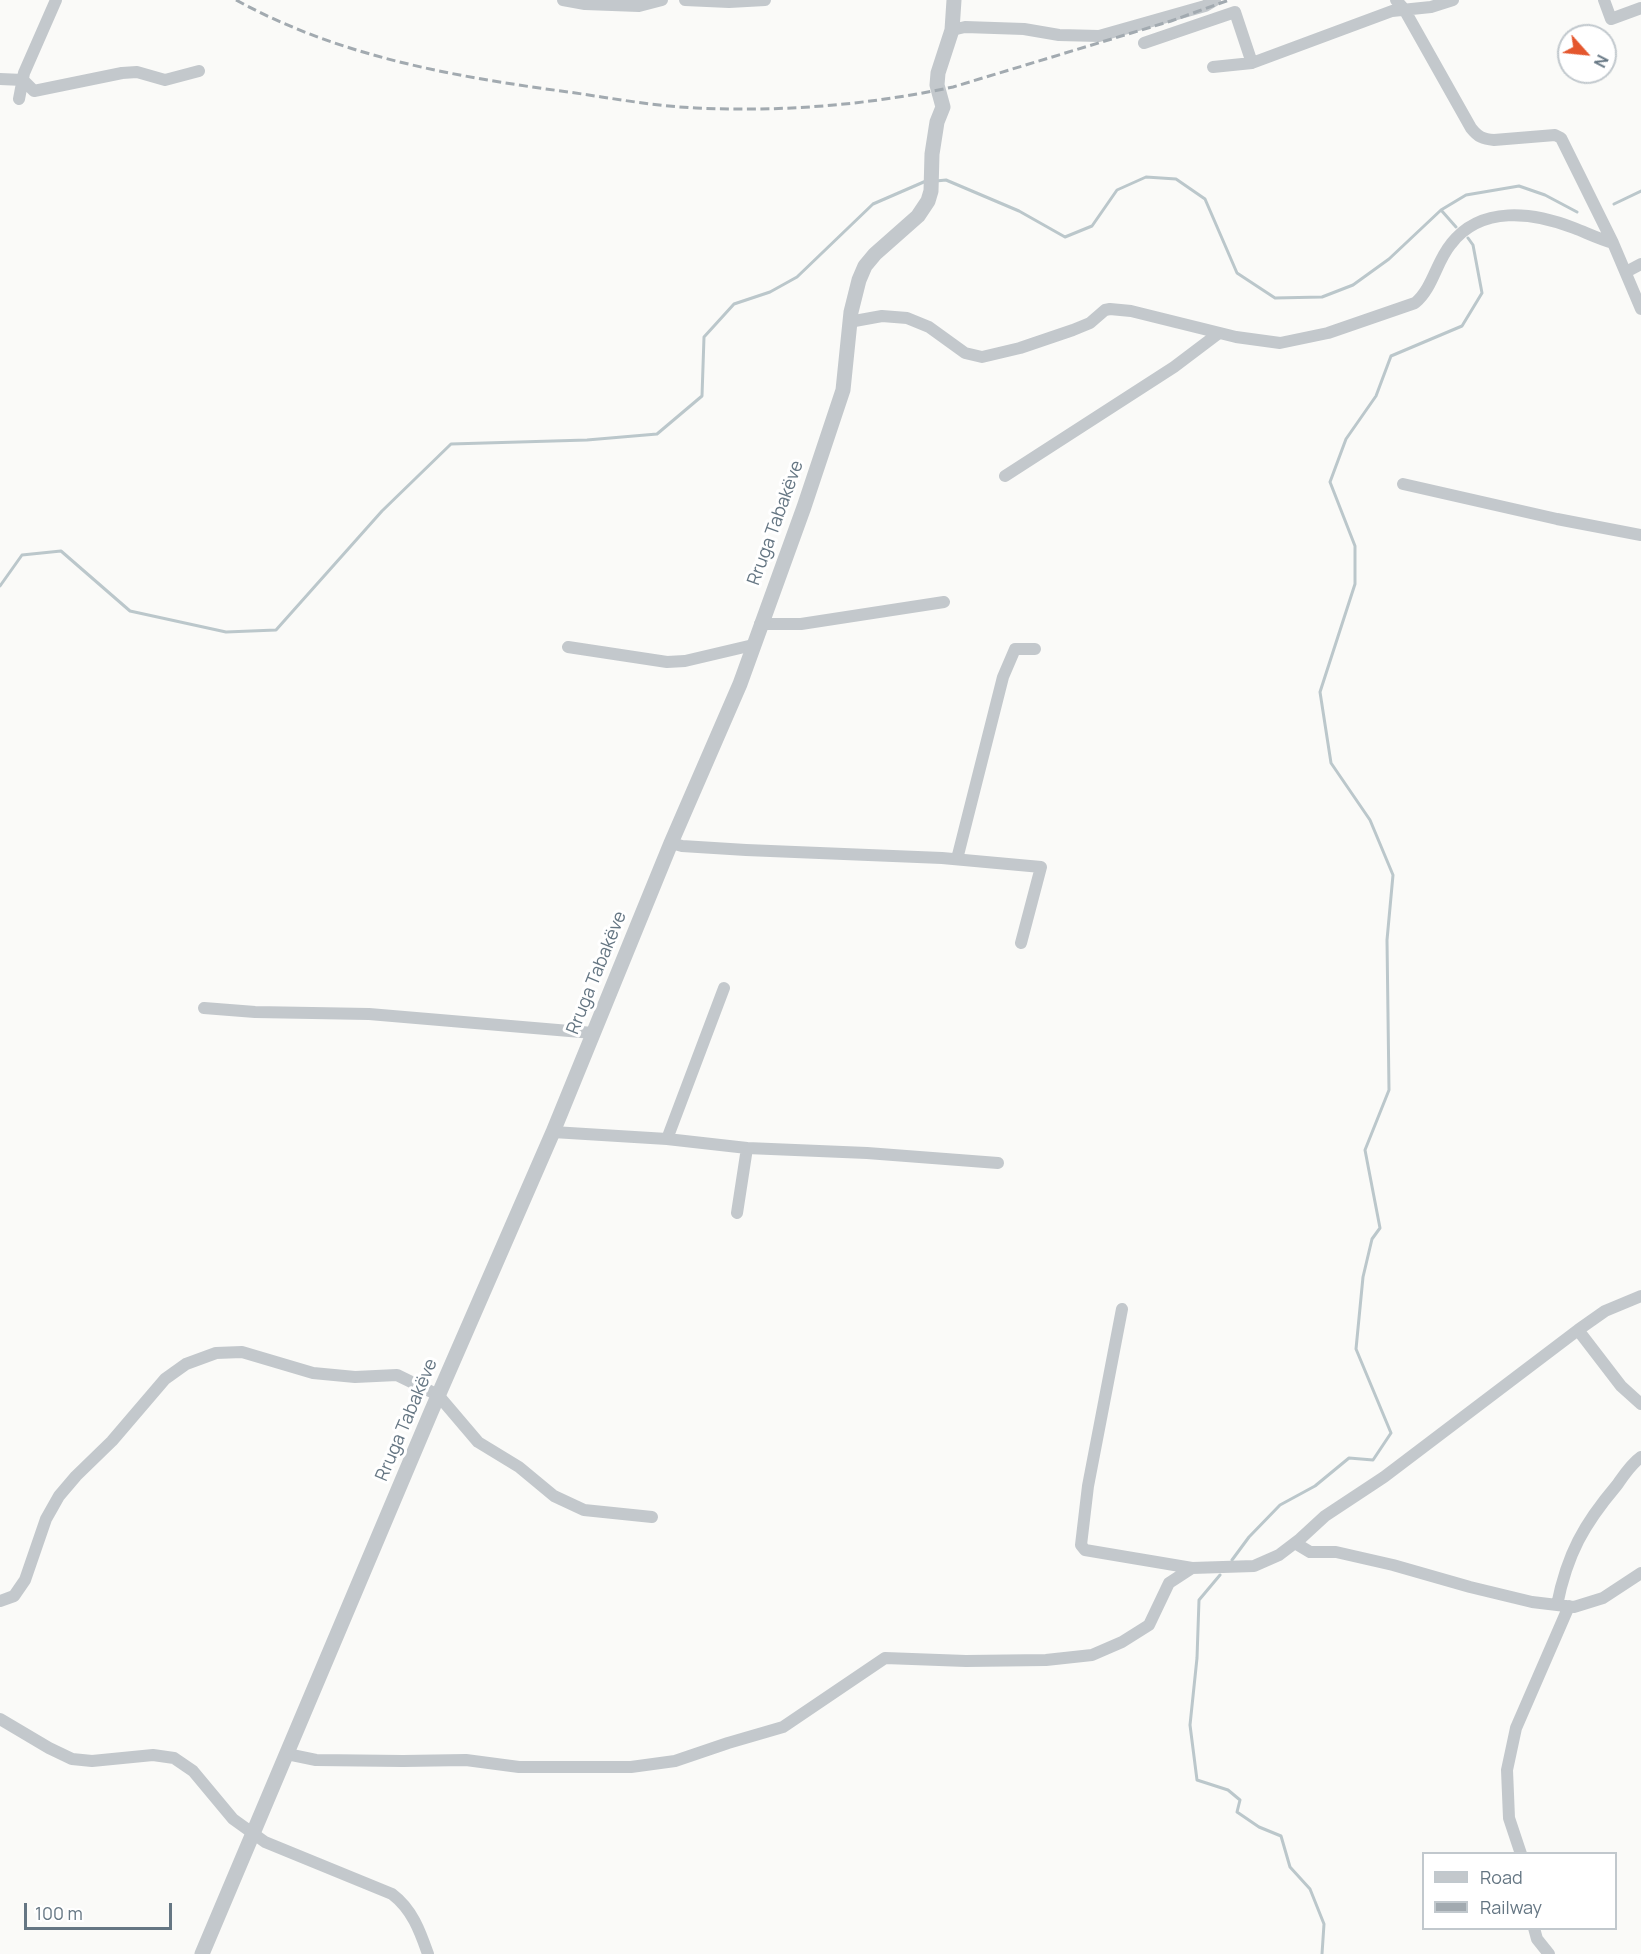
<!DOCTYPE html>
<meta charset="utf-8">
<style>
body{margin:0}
#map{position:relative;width:1641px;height:1954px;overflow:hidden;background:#fafaf8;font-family:Manrope,sans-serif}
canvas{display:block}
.legend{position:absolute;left:1422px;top:1852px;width:195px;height:78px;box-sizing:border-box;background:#fff;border:2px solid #c1c8cd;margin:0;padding:8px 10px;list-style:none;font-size:18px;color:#657683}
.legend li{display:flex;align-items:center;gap:12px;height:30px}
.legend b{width:30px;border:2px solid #c1c8cd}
.north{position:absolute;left:1557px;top:24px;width:60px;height:60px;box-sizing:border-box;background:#fff;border:2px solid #c1c8cd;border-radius:50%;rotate:117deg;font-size:16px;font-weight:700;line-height:24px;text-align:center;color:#657683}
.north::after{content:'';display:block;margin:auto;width:21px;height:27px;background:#e4572e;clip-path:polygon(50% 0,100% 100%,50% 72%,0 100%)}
.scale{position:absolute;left:24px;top:1903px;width:148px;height:27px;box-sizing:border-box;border:3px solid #657683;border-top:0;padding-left:8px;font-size:18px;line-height:21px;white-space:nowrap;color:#657683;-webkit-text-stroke:4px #fff;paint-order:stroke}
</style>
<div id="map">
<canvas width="1641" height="1954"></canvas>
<ul class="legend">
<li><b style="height:8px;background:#c3c8cc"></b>Road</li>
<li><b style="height:8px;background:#a2aab0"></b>Railway</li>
</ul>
<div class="north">N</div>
<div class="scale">100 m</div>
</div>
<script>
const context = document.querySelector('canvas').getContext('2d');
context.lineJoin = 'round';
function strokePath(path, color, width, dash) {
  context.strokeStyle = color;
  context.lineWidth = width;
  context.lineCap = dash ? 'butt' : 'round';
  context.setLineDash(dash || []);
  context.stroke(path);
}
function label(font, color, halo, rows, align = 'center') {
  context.font = font + ' Manrope,sans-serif';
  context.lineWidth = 6;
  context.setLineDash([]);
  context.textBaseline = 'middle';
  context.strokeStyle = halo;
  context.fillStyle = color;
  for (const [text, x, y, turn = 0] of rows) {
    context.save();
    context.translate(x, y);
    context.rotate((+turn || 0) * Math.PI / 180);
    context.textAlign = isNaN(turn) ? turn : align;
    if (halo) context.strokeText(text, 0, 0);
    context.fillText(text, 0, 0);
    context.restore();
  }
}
strokePath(new Path2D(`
 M936 181 946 180 1019 211 1065 237 1092 226 1117 190 1146 177 1176 179 1205 199 1237 273 1275 298 1322 297 1353 285 1389 259 1441 210 1466 195 1519 186 1545 195 1577 212
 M1614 204 1641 191
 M1441 210 1456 227
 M0 586 22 555 61 551 130 611 226 632 276 630 382 511 451 444 587 440 657 434 702 396 704 337 734 304 770 292 797 277 873 204 926 181
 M1232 1560 1249 1537 1280 1505 1315 1486 1349 1458 1373 1460 1391 1433 1356 1349 1363 1277 1372 1239 1380 1228 1365 1150 1389 1090 1387 940 1393 875 1370 820 1331 763 1320 692 1355 584V546L1330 482 1346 439 1376 396 1391 356 1462 326 1482 293 1473 245 1468 238
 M1220 1575 1199 1600 1197 1658 1190 1725 1197 1780 1228 1790 1240 1800 1237 1812 1259 1827 1281 1836 1290 1867 1310 1889 1324 1924 1322 1954`), '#bbc7cb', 3);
strokePath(new Path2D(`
 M563 0 585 4 639 6 662 0
 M685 0 729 2 765 0
 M1396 0 1404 9 1471 128C1478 137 1483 139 1494 140L1555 135 1561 138 1613 243 1641 309
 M1604 0 1611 19 1641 8
 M952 30 965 27 1024 29 1059 35 1099 36 1205 6 1215 0
 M1144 43 1235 12 1252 63
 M1213 67 1252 63 1392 11 1431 7 1453 0
 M0 79 23 80 34 91 122 73 137 72 165 80 199 71
 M19 99 24 73 56 0
 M1626 272 1641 264
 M849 322 882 316 907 318 929 327 965 353 982 357 1020 348 1073 330 1090 323 1105 310 1110 309 1131 311 1236 337 1280 343 1328 333 1415 303C1433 288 1436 262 1451 244 1481 205 1533 212 1574 228 1587 233 1599 239 1613 243
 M1005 476 1174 367 1219 333
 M1403 484 1557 519 1641 535
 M760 624H801L944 602
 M568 647 667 662 685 661 753 645
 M671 843 682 846 746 850 942 858 1041 867 1021 943
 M957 859 1003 677 1015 649H1035
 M204 1008 255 1012 369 1014 593 1033
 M553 1132 667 1139 747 1148 737 1213
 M667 1139 724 988
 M747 1148 867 1153 998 1163
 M1122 1309 1088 1486 1081 1545 1085 1550 1192 1568
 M1578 1330 1621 1386 1641 1404
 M1295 1543 1310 1552H1336L1393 1565 1470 1587 1532 1602 1574 1607 1603 1598 1641 1573
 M0 1601 14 1596 25 1580 46 1519 59 1496 76 1476 112 1441 165 1379 186 1364 216 1353 242 1352 313 1373 355 1377 397 1375 438 1395 478 1442 519 1467 554 1496 584 1510 652 1517
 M1557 1605C1567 1554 1584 1524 1617 1485 1624 1475 1631 1464 1641 1457
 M0 1719 49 1748 72 1759 92 1761 153 1755 174 1758 193 1771 233 1819 265 1842 392 1894C412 1909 420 1931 428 1954
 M287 1754 316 1760 403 1761 466 1760 519 1767H631L675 1761 728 1743 783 1727 885 1658 966 1661 1046 1660 1092 1655 1122 1642 1149 1625 1169 1583 1192 1568 1254 1566 1279 1555 1300 1539 1325 1516 1384 1477 1578 1330 1605 1311 1641 1296
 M1521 1854 1509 1818 1507 1770 1516 1728 1569 1606
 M1534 1928 1537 1939 1549 1954`), '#c3c8cc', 12);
strokePath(new Path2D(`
 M202 1954 431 1412 553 1132 671 843 740 684 804 507 843 390 851 312 859 280 865 266 875 254 918 216 928 201 931 191 932 154 937 122 943 107 937 85 938 73 952 30 954 0`), '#c3c8cc', 15);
strokePath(new Path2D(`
 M236 0C336 55 449 76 561 91 606 97 651 106 696 108 783 112 868 105 953 87L1171 21 1229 0`), '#a2aab0', 3, [9, 4.5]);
label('18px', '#657683', '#fff', [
 ["Rruga Tabakëve",776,523,-70],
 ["Rruga Tabakëve",597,973,-68],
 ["Rruga Tabakëve",407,1420,-67]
]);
</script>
